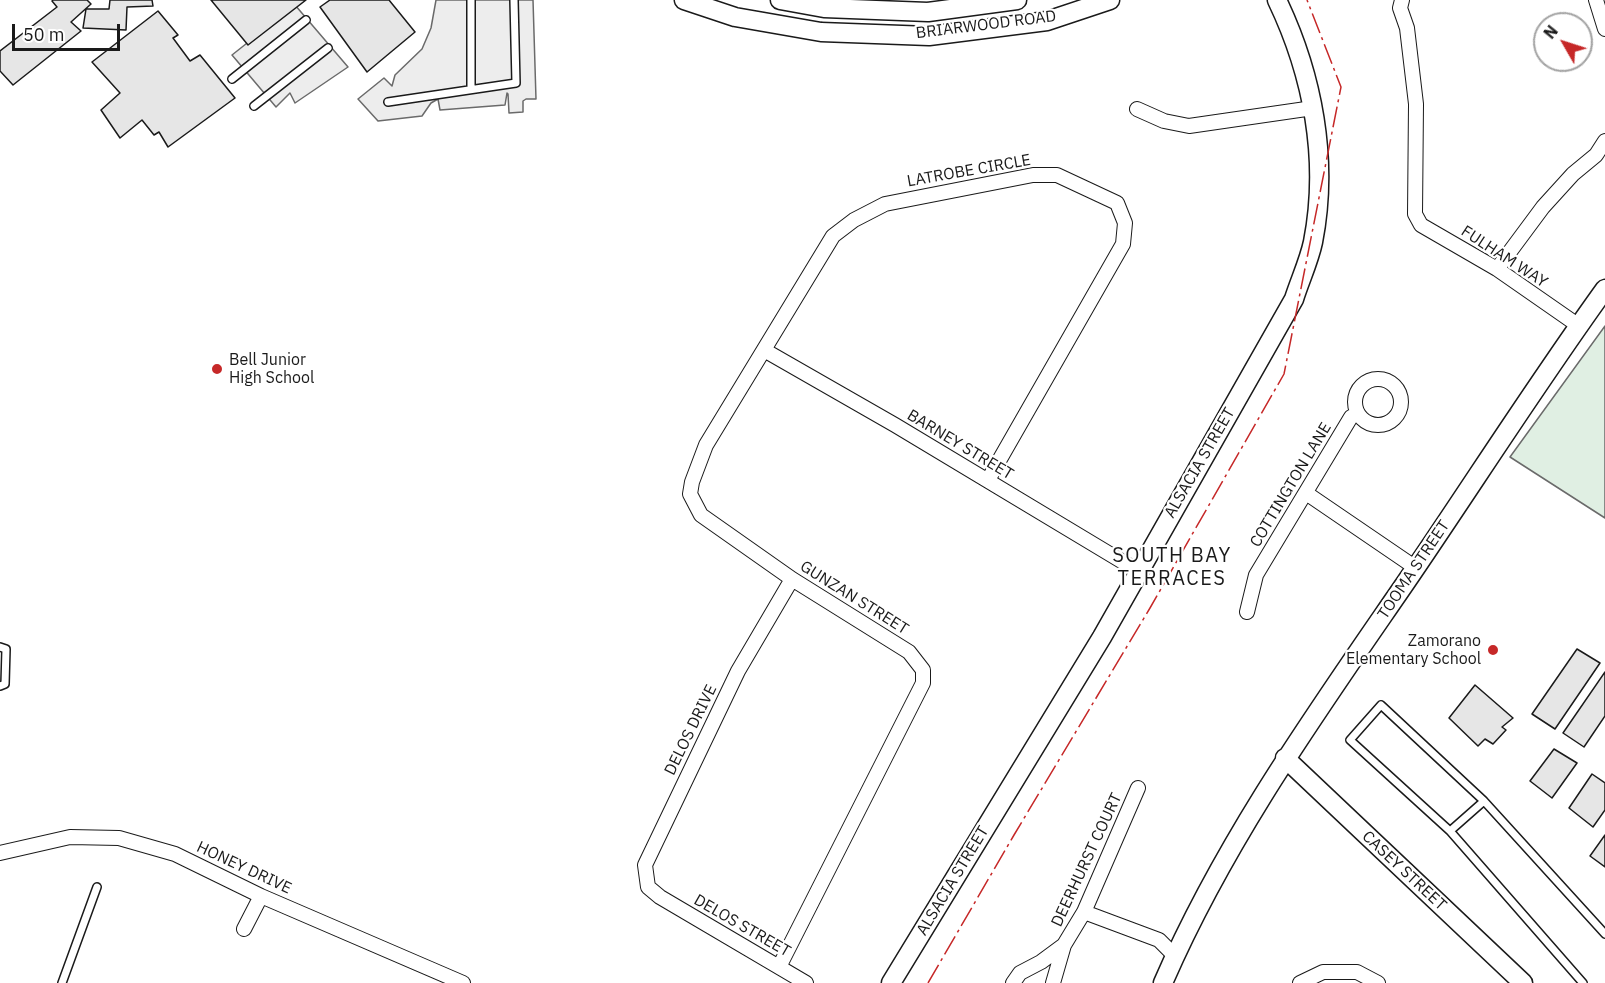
<!DOCTYPE html>
<style>
body{margin:0}
#map{position:relative;width:1605px;height:983px;overflow:hidden;background:#fff;font-family:"IBM Plex Sans",sans-serif}
canvas{display:block}
.north{position:absolute;left:1533px;top:12px;width:60px;height:60px;box-sizing:border-box;background:#fff;border:2px solid #a3a3a3;border-radius:50%;rotate:309deg;font-size:16px;font-weight:700;line-height:24px;text-align:center;color:#1a1a1a}
.north::after{content:'';display:block;margin:auto;width:21px;height:27px;background:#c62828;clip-path:polygon(50% 0,100% 100%,50% 72%,0 100%)}
.scale{position:absolute;left:12px;top:24px;width:108px;height:27px;box-sizing:border-box;border:3px solid #1a1a1a;border-top:0;padding-left:8px;font-size:18px;line-height:21px;white-space:nowrap;color:#1a1a1a;-webkit-text-stroke:4px #fff;paint-order:stroke}
</style>
<div id="map">
<canvas width="1605" height="983"></canvas>
<div class="north">N</div>
<div class="scale">50 m</div>
</div>
<script>
const context = document.querySelector('canvas').getContext('2d');
context.lineJoin = 'round';
function fill(path, color) {
  context.fillStyle = color;
  context.fill(path, 'evenodd');
}
function strokePath(path, color, width, dash) {
  context.strokeStyle = color;
  context.lineWidth = width;
  context.lineCap = dash ? 'butt' : 'round';
  context.setLineDash(dash || []);
  context.stroke(path);
}
function label(font, color, halo, rows, align = 'center') {
  context.font = font + ' "IBM Plex Sans",sans-serif';
  context.lineWidth = 4.5;
  context.setLineDash([]);
  context.textBaseline = 'middle';
  context.strokeStyle = halo;
  context.fillStyle = color;
  for (const [text, x, y, turn = 0] of rows) {
    context.save();
    context.translate(x, y);
    context.rotate((+turn || 0) * Math.PI / 180);
    context.textAlign = isNaN(turn) ? turn : align;
    if (halo) context.strokeText(text, 0, 0);
    context.fillText(text, 0, 0);
    context.restore();
  }
}
const green = new Path2D(`
 M1605 326V518L1510 457Z`);
fill(green, '#e0efe3');
strokePath(green, '#6a6a6a', 1.5);
const parking = new Path2D(`
 M436 0H533L536 99H526L523 101V112L509 113 508 94 507 93 505 105 440 110 438 99 431 103 422 116 378 121 358 99 384 78 392 86 395 75 422 49 431 28Z
 M295 5 348 67 295 103 290 93 276 107 232 55Z`);
fill(parking, '#ededed');
strokePath(parking, '#6a6a6a', 1.5);
const building = new Path2D(`
 M53 0H87L91 4 71 22 81 31 13 85 0 71V51L57 7 52 1Z
 M110 0H152L153 6 127 7 126 30 83 28 86 9H109Z
 M211 0H306L248 45Z
 M330 0H389L415 32 367 72 320 7Z
 M158 11 178 35 173 38 190 61 200 55 235 98 168 147 159 132 154 135 142 120 120 138 101 110 120 93 92 62Z
 M1577 649 1600 663 1555 729 1532 714Z
 M1605 672V716L1584 747 1563 733Z
 M1475 685 1513 718 1502 727 1506 730 1493 744 1485 739 1478 746 1449 718Z
 M1554 749 1577 763 1552 798 1530 781Z
 M1592 774 1605 783V810L1593 827 1569 808Z
 M1605 835V867L1590 856Z`);
fill(building, '#e6e6e6');
strokePath(building, '#1a1a1a', 1.5);
const lane = new Path2D(`
 M471 0V89
 M232 79 306 20
 M388 102 516 83 514 0
 M254 106 328 48
 M0 647 6 649 5 684 0 686
 M1450 831 1484 801
 M62 983 97 887
 M1583 983 1450 831 1350 740 1381 705 1484 801 1605 934`);
const street = new Path2D(`
 M1402 0 1400 8 1407 28 1416 104 1415 214 1421 225 1497 269 1579 326
 M1596 0 1605 29
 M1137 109 1164 121 1189 126 1313 108
 M1497 269 1543 207 1573 174 1596 155 1605 141
 M764 350 895 425 1138 571
 M1355 402a23 23 0 1 1 46 0a23 23 0 1 1-46 0Z
 M1306 493 1416 568
 M792 579 738 671 645 865 648 887 660 897 806 983
 M1247 612 1256 575 1351 417 1358 414
 M0 853 70 837 119 838 175 854 261 896 463 983
 M1084 912 1159 940 1175 956
 M244 929 261 896
 M779 967 923 683V670L909 652 792 579 701 515 690 494 692 482 706 445 833 236 854 220 885 204 1033 175H1057L1117 203 1125 223 1123 244 988 480
 M1013 983 1020 973 1041 962 1064 945
 M1053 983 1064 945 1084 912 1138 788
 M1300 983 1323 972H1357L1378 983`);
const secondary = new Path2D(`
 M684 0 735 17 821 32 929 36 1047 21 1110 0
 M780 0 824 8 928 12 1017 0
 M1285 758 1523 983
 M891 983 1102 637 1294 299C1300 280 1309 261 1313 242 1329 160 1313 75 1277 0
 M1163 983C1225 840 1316 713 1404 585 1471 487 1535 386 1605 289`);
strokePath(lane, '#1a1a1a', 10);
strokePath(street, '#1a1a1a', 16);
strokePath(secondary, '#1a1a1a', 21);
strokePath(lane, '#fff', 7);
strokePath(street, '#fff', 14);
strokePath(secondary, '#fff', 18);
strokePath(new Path2D(`
 M928 983 1014 835 1150 608 1284 374 1341 87 1307 0`), '#c62828', 1.5, [21, 4.5, 3, 4.5]);
for (const [x, y, r, color] of [
 [217,369,6,"#c62828"],
 [1493,650,6,"#c62828"]
]) {
  const dot = new Path2D();
  dot.arc(x, y, r, 0, 2 * Math.PI);
  context.fillStyle = color;
  context.fill(dot);
  strokePath(dot, '#fff', 2);
}
label('16px', '#1a1a1a', '#fff', [
 ["BRIARWOOD ROAD",986,25,-7],
 ["LATROBE CIRCLE",969,171,-10],
 ["FULHAM WAY",1504,257,33],
 ["BARNEY STREET",960,445,31],
 ["ALSACIA STREET",1200,463,-60],
 ["COTTINGTON LANE",1291,485,-59],
 ["TOOMA STREET",1414,570,-56],
 ["GUNZAN STREET",854,598,32],
 ["DELOS DRIVE",691,730,-64],
 ["DEERHURST COURT",1087,860,-65],
 ["HONEY DRIVE",244,868,25],
 ["CASEY STREET",1404,871,43],
 ["ALSACIA STREET",953,881,-59],
 ["DELOS STREET",742,926,30]
]);
label('16px', '#1a1a1a', '#fff', [
 ["Bell Junior",229,360],
 ["High School",229,378],
 ["Zamorano",1481,641,"right"],
 ["Elementary School",1481,659,"right"]
], 'left');
context.letterSpacing = '1.5px';
label('20px', '#1a1a1a', '#fff', [
 ["SOUTH BAY",1172,556],
 ["TERRACES",1172,579]
]);
context.letterSpacing = '0px';
</script>
